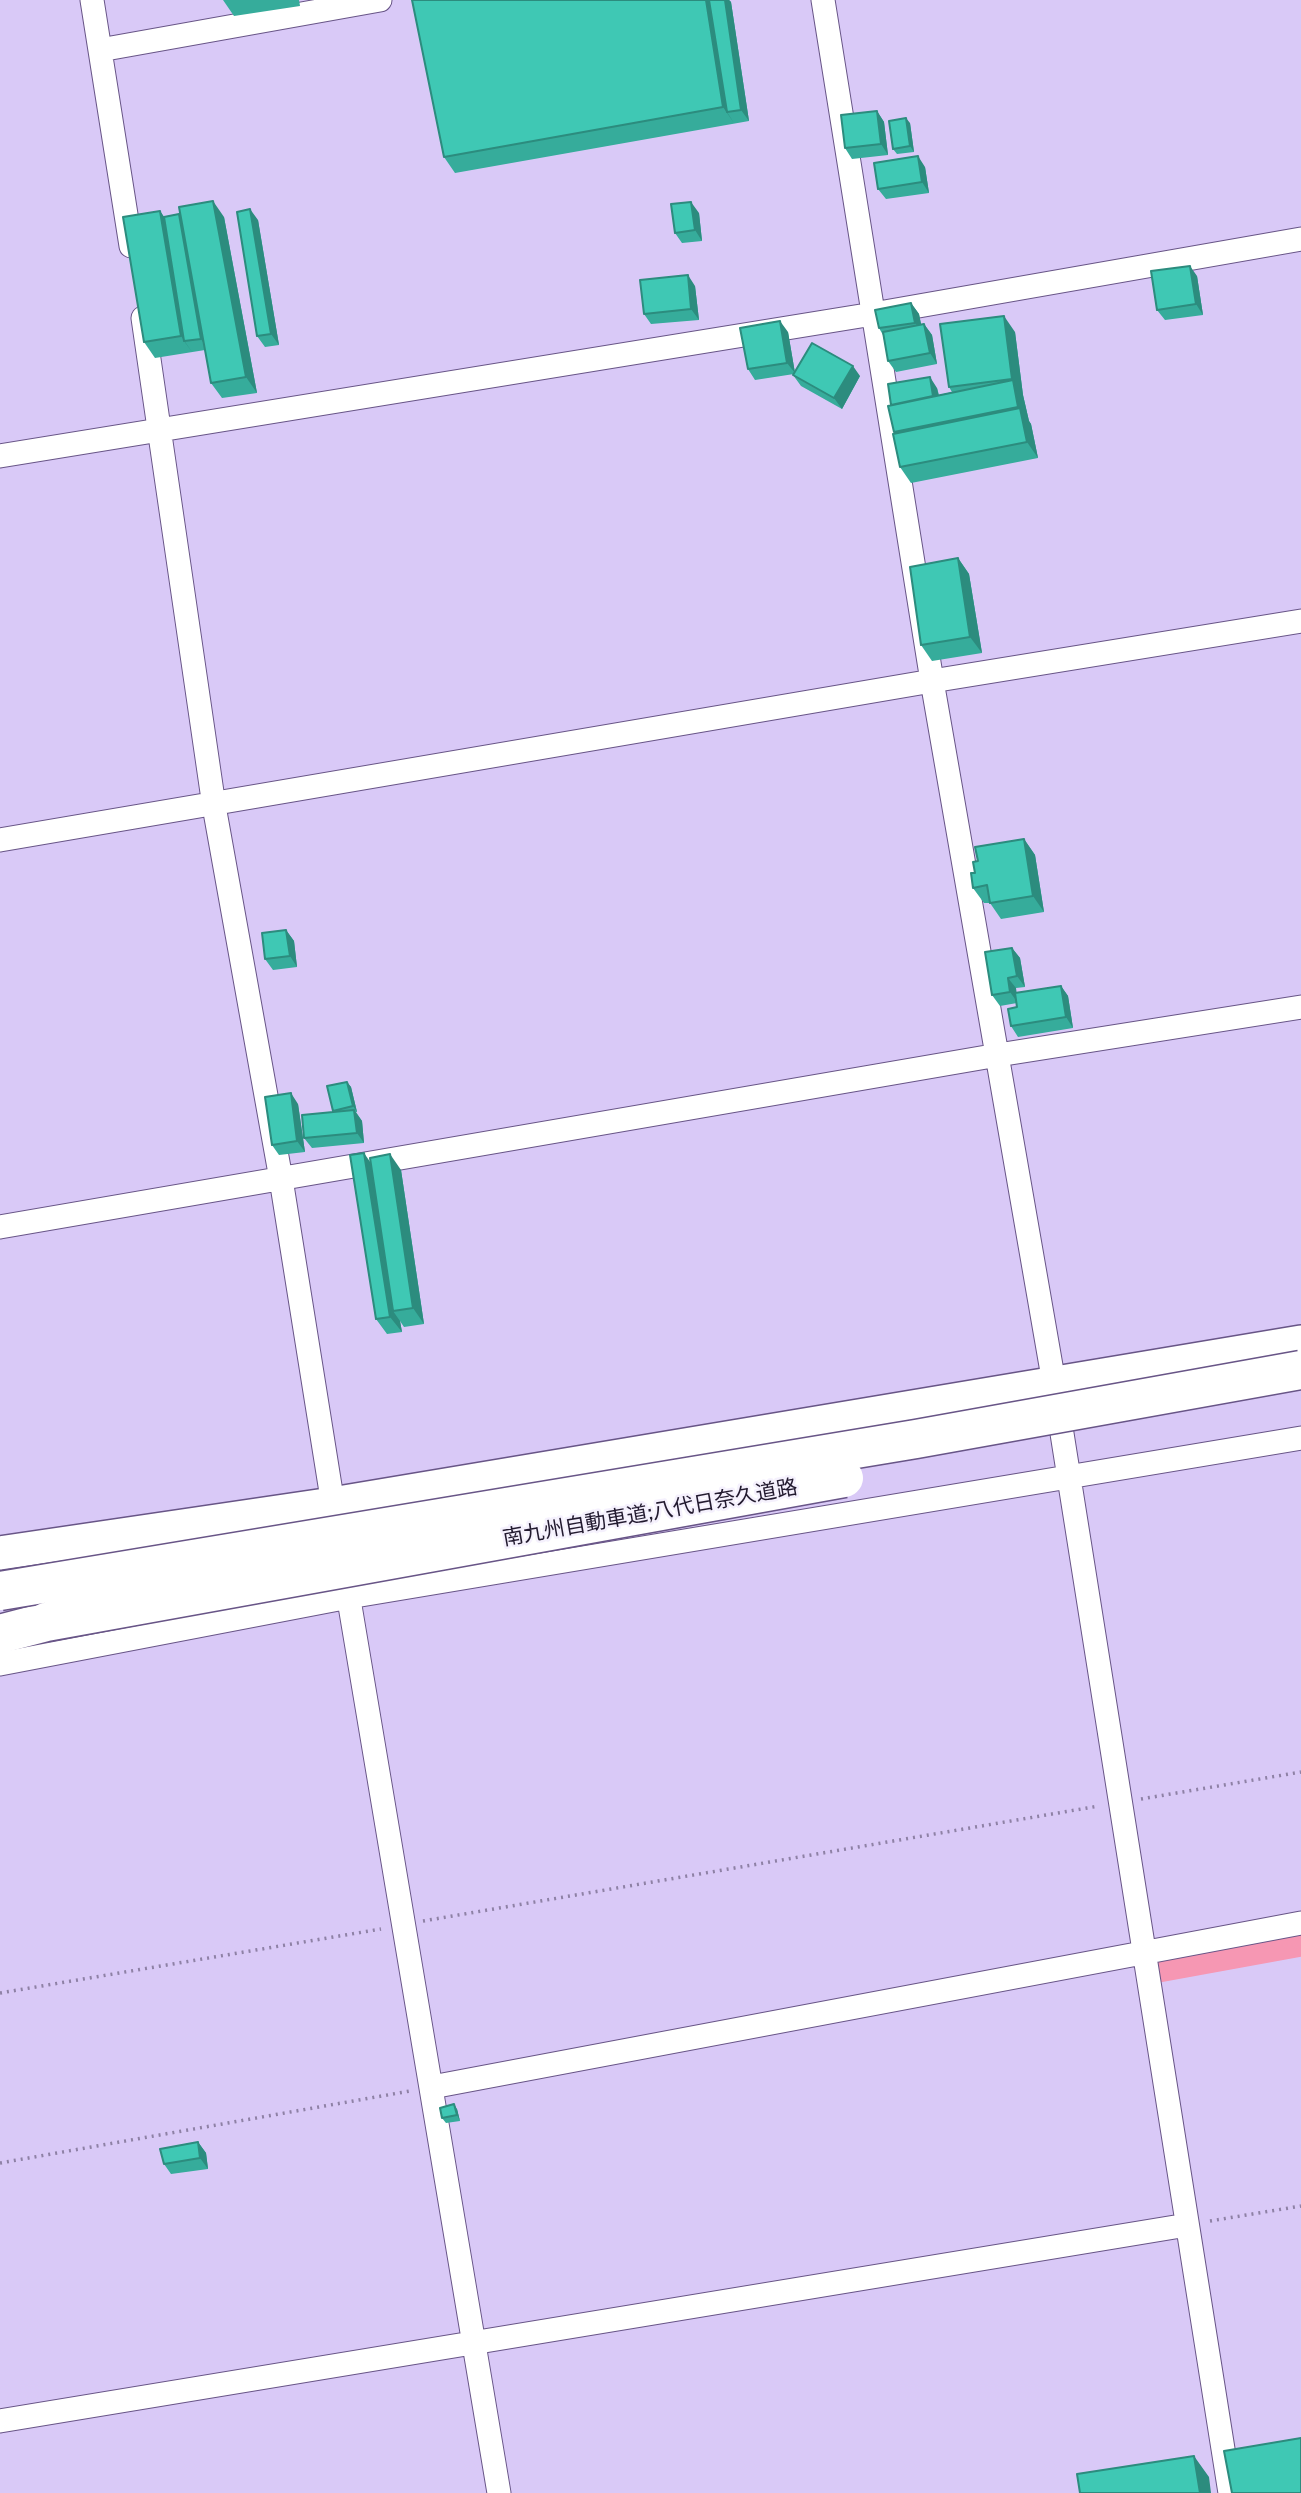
<!DOCTYPE html>
<meta charset="utf-8">
<style>
body{margin:0}
canvas{display:block;background:#d9c9f7}
</style>
<canvas width="1301" height="2493"></canvas>
<script>
const context = document.querySelector('canvas').getContext('2d');
context.lineJoin = 'round';
function strokePath(path, color, width, dash) {
  context.strokeStyle = color;
  context.lineWidth = width;
  context.lineCap = dash ? 'butt' : 'round';
  context.setLineDash(dash || []);
  context.stroke(path);
}
function fill(path, color) {
  context.fillStyle = color;
  context.fill(path, 'evenodd');
}
function label(font, color, halo, rows, align = 'center') {
  context.font = font + ' "Public Sans","Noto Sans JP",sans-serif';
  context.lineWidth = 5;
  context.setLineDash([]);
  context.textBaseline = 'middle';
  context.strokeStyle = halo;
  context.fillStyle = color;
  for (const [text, x, y, turn = 0] of rows) {
    context.save();
    context.translate(x, y);
    context.rotate((+turn || 0) * Math.PI / 180);
    context.textAlign = isNaN(turn) ? turn : align;
    if (halo) context.strokeText(text, 0, 0);
    context.fillText(text, 0, 0);
    context.restore();
  }
}
strokePath(new Path2D(`
 M1159 1971 1301 1945`), '#f697b3', 23);
const street = new Path2D(`
 M92 0 131 246
 M823 0 932 681 1054 1383 1230 2493
 M100 50 380 0
 M143 318 214 806 281 1179 335 1517
 M0 456 873 314 1301 239
 M0 840 932 681 1301 621
 M0 1227 998 1055 1301 1007
 M342 1558 499 2493
 M0 1664 349 1597 1301 1438
 M432 2087 1301 1923
 M0 2421 1187 2225`);
const secondary = new Path2D(`
 M0 1553 332 1504 1301 1342`);
const highway = new Path2D(`
 M0 1634 46 1622`);
strokePath(street, '#685587', 25);
strokePath(secondary, '#685587', 36);
strokePath(highway, '#685587', 41);
strokePath(new Path2D(`
 M1141 1799 1301 1772
 M423 1921 1099 1806
 M0 1993 381 1929
 M0 2163 410 2091
 M1210 2221 1301 2206`), '#8e81a5', 3.5, [2, 5]);
strokePath(street, '#fff', 23);
strokePath(secondary, '#fff', 33);
strokePath(highway, '#fff', 38);
const highwayBridge = new Path2D(`
 M0 1591 916 1439 1301 1370
 M46 1622 844 1478`);
strokePath(highwayBridge, '#685587', 41, []);
strokePath(highwayBridge, '#fff', 38);
fill(new Path2D(`
 M223 0H299L300 6 234 16Z
 M412 0H729L731 2 749 121 455 173 444 157Z
 M877 111 884 122 888 155 852 159 845 148Z
 M910 123 914 152 897 154 893 149Z
 M925 167 929 193 886 199 878 189Z
 M160 211 164 217 179 214 180 217H224L257 393 222 398 211 383 205 350 155 358 144 342Z
 M699 213 702 241 682 243 675 233Z
 M258 220 279 345 265 347 257 336Z
 M1197 276 1203 315 1165 320 1157 310Z
 M695 286 699 320 651 324 644 314Z
 M911 303 919 314 921 325 924 324 932 335 937 364 896 372 888 361 883 335 879 328Z
 M788 332 795 373 860 376 842 409 801 386 793 375 794 374 755 380 748 369Z
 M1015 332 1023 395 1029 421 1031 424 1038 458 911 483 900 467 894 432 937 388 939 395 952 392 949 387Z
 M958 558 969 574 982 653 932 661 921 645Z
 M1024 839 1035 855 1044 912 1001 919 990 903H984L973 888 975 873 978 861Z
 M286 930 294 941 297 967 273 970 265 959Z
 M1012 948 1020 958 1025 987 1016 988V993L1061 986 1068 996 1073 1028 1018 1037 1011 1026 1017 1007V1003L1000 1006 992 995Z
 M347 1082 351 1087 357 1112H356L362 1121 364 1143 312 1148 304 1138 334 1112 333 1111Z
 M298 1104 305 1152 279 1155 272 1145Z
 M371 1162 401 1170 424 1324 404 1327 400 1321 402 1332 387 1334 376 1319Z
 M457 2109 460 2121 446 2123 442 2118Z
 M198 2142 206 2153 208 2169 171 2174 164 2164Z`), '#36ac9b');
fill(new Path2D(`
 M706 0H713L727 112 734 123 723 107Z
 M725 0H729L731 2 749 121 741 110Z
 M877 111 884 122 888 155 881 144Z
 M906 118 910 123 914 152 910 146Z
 M918 156 925 167 929 193 922 182Z
 M213 201 224 217 257 393 246 377Z
 M691 202 699 213 702 241 695 230Z
 M250 209 258 220 279 345 271 334Z
 M160 211 171 227 184 341 192 352 181 336Z
 M179 214 186 225 208 350 201 339Z
 M1190 266 1197 276 1203 315 1196 304Z
 M688 275 695 286 699 320 691 309Z
 M911 303 919 314 923 333 915 323Z
 M1004 316 1015 332 1023 395 1029 421 1031 424 1038 458 1027 442 1020 410 1018 407 1012 379Z
 M780 321 788 332 795 373 787 363Z
 M924 324 932 335 937 364 930 353Z
 M853 366 860 376 842 409 834 398Z
 M930 377 937 388 942 412 934 402Z
 M958 558 969 574 982 653 970 637Z
 M1024 839 1035 855 1044 912 1033 896Z
 M286 930 294 941 297 967 290 956Z
 M1012 948 1020 958 1025 987 1017 976Z
 M1008 978 1016 988 1018 1003 1010 992Z
 M1061 986 1068 996 1073 1028 1066 1017Z
 M347 1082 351 1087 357 1112 353 1106Z
 M291 1093 298 1104 305 1152 297 1141Z
 M354 1110 362 1121 364 1143 357 1133Z
 M364 1153 375 1169 393 1311 400 1321 402 1332 390 1317Z
 M390 1154 401 1170 424 1324 413 1308Z
 M454 2104 457 2109 460 2121 457 2115Z
 M198 2142 206 2153 208 2169 200 2158Z
 M1194 2456 1209 2477 1211 2493H1200Z`), '#2c8c7e');
const building = new Path2D(`
 M412 0H706L723 107 444 157Z
 M709 0H725L741 110 727 112Z
 M877 111 881 144 845 148 841 115Z
 M906 118 910 146 893 149 889 121Z
 M918 156 922 182 878 189 874 163Z
 M213 201 246 377 211 383 179 207Z
 M691 202 695 230 675 233 671 204Z
 M250 209 271 334 257 336 237 212Z
 M160 211 181 336 144 342 123 217Z
 M179 214 201 339 184 341 164 217Z
 M1190 266 1196 304 1157 310 1151 271Z
 M688 275 691 309 644 314 640 280Z
 M911 303 915 323 879 328 875 310Z
 M1004 316 1012 379 949 387 940 324Z
 M780 321 787 363 748 369 740 328Z
 M924 324 930 353 888 361 883 332Z
 M812 343 853 366 834 398 793 375Z
 M930 377 933 396 891 405 888 384Z
 M1013 380 1018 407 894 432 888 406Z
 M1020 408 1027 442 900 467 893 434Z
 M958 558 970 637 921 645 910 567Z
 M1024 839 1033 896 990 903 987 885 973 888 971 873H975L973 862 978 861 975 847Z
 M286 930 290 956 265 959 262 933Z
 M1012 948 1017 976 1008 978 1010 992 992 995 985 952Z
 M1061 986 1066 1017 1011 1026 1008 1009 1017 1007 1015 993Z
 M347 1082 353 1106 333 1111 327 1086Z
 M291 1093 297 1141 272 1145 265 1097Z
 M354 1110 357 1133 304 1138 302 1115Z
 M364 1153 390 1317 376 1319 350 1155Z
 M390 1154 413 1308 393 1311 370 1158Z
 M454 2104 457 2115 442 2118 440 2108Z
 M198 2142 200 2158 164 2164 160 2149Z
 M1301 2438V2493H1232L1224 2451Z
 M1194 2456 1200 2493H1080L1077 2474Z`);
fill(building, '#3fc8b4');
strokePath(building, '#2c8c7e', 2);
label('21px', '#221a2f', '#f5f1fd', [
 ["南九州自動車道;八代日奈久道路",650,1513,-10]
]);
</script>
